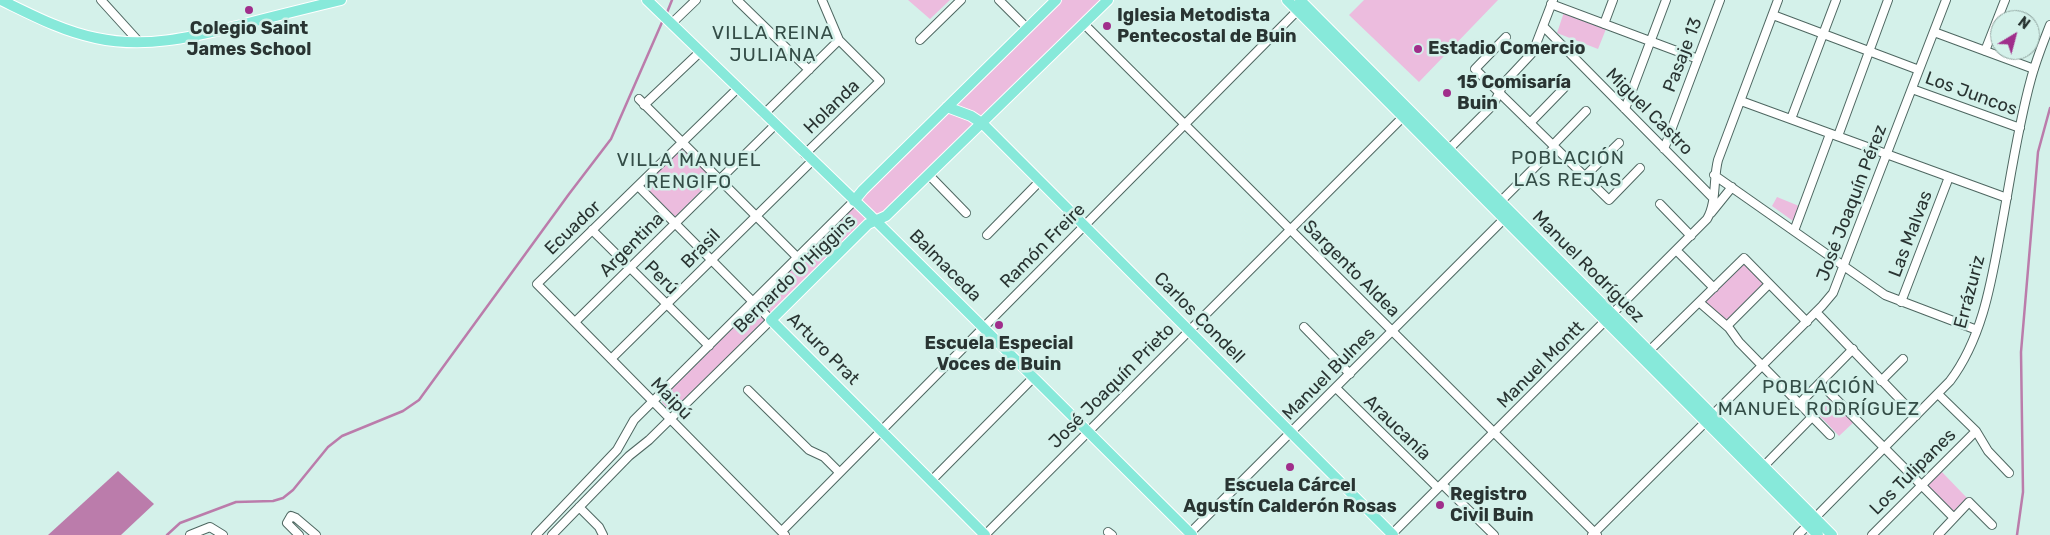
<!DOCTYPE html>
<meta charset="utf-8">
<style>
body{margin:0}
#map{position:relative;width:2050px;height:535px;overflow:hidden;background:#d4f1ea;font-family:Rubik,sans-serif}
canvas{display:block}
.north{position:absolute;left:1990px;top:10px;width:50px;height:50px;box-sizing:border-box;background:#d4f1ea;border:1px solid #90a5a0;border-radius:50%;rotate:37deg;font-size:14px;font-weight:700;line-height:20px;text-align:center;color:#293432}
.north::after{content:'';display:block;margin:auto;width:18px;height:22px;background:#a02e8b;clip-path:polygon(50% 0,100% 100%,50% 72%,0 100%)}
</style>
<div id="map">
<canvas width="2050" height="535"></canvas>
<div class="north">N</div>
</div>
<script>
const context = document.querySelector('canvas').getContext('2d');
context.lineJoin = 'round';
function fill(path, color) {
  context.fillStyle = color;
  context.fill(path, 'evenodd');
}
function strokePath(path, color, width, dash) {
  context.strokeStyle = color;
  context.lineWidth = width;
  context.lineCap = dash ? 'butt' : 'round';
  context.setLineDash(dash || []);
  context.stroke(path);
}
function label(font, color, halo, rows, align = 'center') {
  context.font = font + ' Rubik,sans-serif';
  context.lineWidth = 5;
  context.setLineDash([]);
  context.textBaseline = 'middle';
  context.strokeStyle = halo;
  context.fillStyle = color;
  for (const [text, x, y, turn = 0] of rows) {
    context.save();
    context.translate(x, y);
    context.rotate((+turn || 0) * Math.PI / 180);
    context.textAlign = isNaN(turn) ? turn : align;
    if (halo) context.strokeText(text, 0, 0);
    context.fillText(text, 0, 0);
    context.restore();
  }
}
fill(new Path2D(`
 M908 0H950L930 19Z
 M1061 0H1100L890 207 862 224 675 408 668 409 662 402 664 397Z
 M1364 0H1498L1419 82 1349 15Z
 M1564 12 1606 29 1598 49 1557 33Z
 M681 147 713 179 675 217 643 185Z
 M1777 197 1799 206 1793 221 1772 206Z
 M1745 263 1766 284 1725 325 1704 303Z
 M1830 397 1854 422 1839 436 1815 411Z
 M1941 471 1968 499 1954 513 1927 486Z`), '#ecbcde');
fill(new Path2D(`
 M118 471 154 504 121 535H48Z`), '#bb7cab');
strokePath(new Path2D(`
 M666 15 672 0
 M167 535 180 523 236 502 273 501 283 498 293 490 328 447 342 436 403 411 419 400 569 194 611 139 663 20
 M2017 535 2023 492 2021 352 2038 152 2050 108`), '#bb7cab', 2.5);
const minor = new Path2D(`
 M101 0 140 43
 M737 0 809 70
 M999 0 1027 28
 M1551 4 1698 59
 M1773 15 1919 70
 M671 24 696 0
 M1084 24 1597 535
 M1604 24 1613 0
 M1543 26 1713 198
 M1934 32 2034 69
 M1506 37 1475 69 1609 200 1640 168
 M920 40 961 0
 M1985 51 2005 0
 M737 89 537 284 785 535
 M1912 89 2020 128
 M639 99 798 258
 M1741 101 2007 198
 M644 105 700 52
 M1625 109 1666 0
 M764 114 839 40
 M1791 119 1836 0
 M1530 123 1564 88
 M1838 136 1888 0
 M1553 145 1586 111
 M1449 149 1493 105 1504 83 1533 52 1553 0
 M1664 149 1720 0
 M805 154 880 81 839 40 822 0
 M929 175 966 213
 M1714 175 1885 295 1977 330
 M1585 176 1619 143
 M1660 204 1691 236
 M1497 205 1555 147
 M1711 213 1732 187
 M592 230 709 346
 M1794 231 1830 134
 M987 235 1040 181
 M1676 250 1714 288
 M1699 302 1729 328 1739 342 1830 435
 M1901 302 1949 177
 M1816 312 1916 416
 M575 322 775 125
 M1727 326 1769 284
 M1304 327 1350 374
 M1649 351 1744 258 1807 322
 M611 359 812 161
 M1881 381 1903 359
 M1820 383 1954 518
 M1336 388 1438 488
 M748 390 809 450 824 457 839 472
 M1938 394 1976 431 1988 451 2009 473
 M1799 404 1853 349
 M1764 466 1812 417
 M931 481 1034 377
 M1442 484 1494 535
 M579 507 599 527 603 535
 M782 531 1301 7
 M1108 532 1112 535
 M190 535 210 527 223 535
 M299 535 287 523 291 516 296 518 316 535
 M536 535 617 450 634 420 854 201
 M552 535 629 456 649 440 771 320 638 186
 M985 535 1407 113
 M1188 535 1507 216
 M1391 535 1707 219C1717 202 1713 179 1718 160L1778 0
 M1592 535 1822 306 1833 293 1946 0
 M1798 535 1950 381C1984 336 1992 277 2002 224 2011 175 2018 126 2031 79 2036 60 2043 43 2050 25
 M1872 535 1976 431
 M1938 535 1969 502 1992 525`);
const major = new Path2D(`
 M1 0C32 15 62 31 96 38 146 49 192 37 241 25 275 16 308 8 341 0
 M647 0 876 221 1192 535
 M1287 0 1818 535
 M1300 0 1832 535
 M947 107 971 116 983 124 1393 535
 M854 201 863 190 1056 0
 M985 535 771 320 868 224 886 216 1108 0`);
strokePath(minor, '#4e6761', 10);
strokePath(major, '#fff', 12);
strokePath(minor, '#fff', 8);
strokePath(major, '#87e9da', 10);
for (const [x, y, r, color] of [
 [249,10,5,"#a02e8b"],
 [1107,26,5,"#a02e8b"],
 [1418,49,5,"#a02e8b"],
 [1447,93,5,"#a02e8b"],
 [999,325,5,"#a02e8b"],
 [1290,467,5,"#a02e8b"],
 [1440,505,5,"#a02e8b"]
]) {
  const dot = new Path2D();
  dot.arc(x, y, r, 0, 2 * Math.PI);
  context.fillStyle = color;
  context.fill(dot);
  strokePath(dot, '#d4f1ea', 2);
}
label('bold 18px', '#293432', '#d4f1ea', [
 ["Iglesia Metodista",1117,16],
 ["Pentecostal de Buin",1117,37],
 ["Colegio Saint",249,29,"center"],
 ["James School",249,50,"center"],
 ["Estadio Comercio",1428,49],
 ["15 Comisaría",1457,83],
 ["Buin",1457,104],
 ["Escuela Especial",999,344,"center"],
 ["Voces de Buin",999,365,"center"],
 ["Escuela Cárcel",1290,486,"center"],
 ["Agustín Calderón Rosas",1290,507,"center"],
 ["Registro",1450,495],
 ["Civil Buin",1450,516]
], 'left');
label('18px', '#293432', '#d4f1ea', [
 ["Pasaje 13",1683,55,-69],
 ["Los Juncos",1971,94,20],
 ["Holanda",832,107,-44],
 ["Miguel Castro",1649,112,45],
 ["José Joaquín Pérez",1852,203,-69],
 ["Ecuador",573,228,-44],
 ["Las Malvas",1911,234,-69],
 ["Argentina",632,245,-45],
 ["Ramón Freire",1043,246,-45],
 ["Brasil",701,249,-45],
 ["Balmaceda",945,266,45],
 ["Manuel Rodríguez",1588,267,45],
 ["Sargento Aldea",1351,269,45],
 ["Bernardo O'Higgins",795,274,-44],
 ["Perú",661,278,45],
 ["Errázuriz",1970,292,-75],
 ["Carlos Condell",1199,318,45],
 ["Arturo Prat",823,349,45],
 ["Manuel Montt",1541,365,-45],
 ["Manuel Bulnes",1329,374,-45],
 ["José Joaquín Prieto",1112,386,-45],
 ["Maipú",671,399,46],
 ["Araucanía",1397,428,44],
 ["Los Tulipanes",1913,472,-45]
]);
context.letterSpacing = '1px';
label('19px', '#344d47', '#d4f1ea', [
 ["VILLA REINA",773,34],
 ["JULIANA",773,56],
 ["POBLACIÓN",1568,159],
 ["LAS REJAS",1568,181],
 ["VILLA MANUEL",689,161],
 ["RENGIFO",689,183],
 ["POBLACIÓN",1819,388],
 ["MANUEL RODRÍGUEZ",1819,410]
]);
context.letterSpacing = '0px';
</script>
